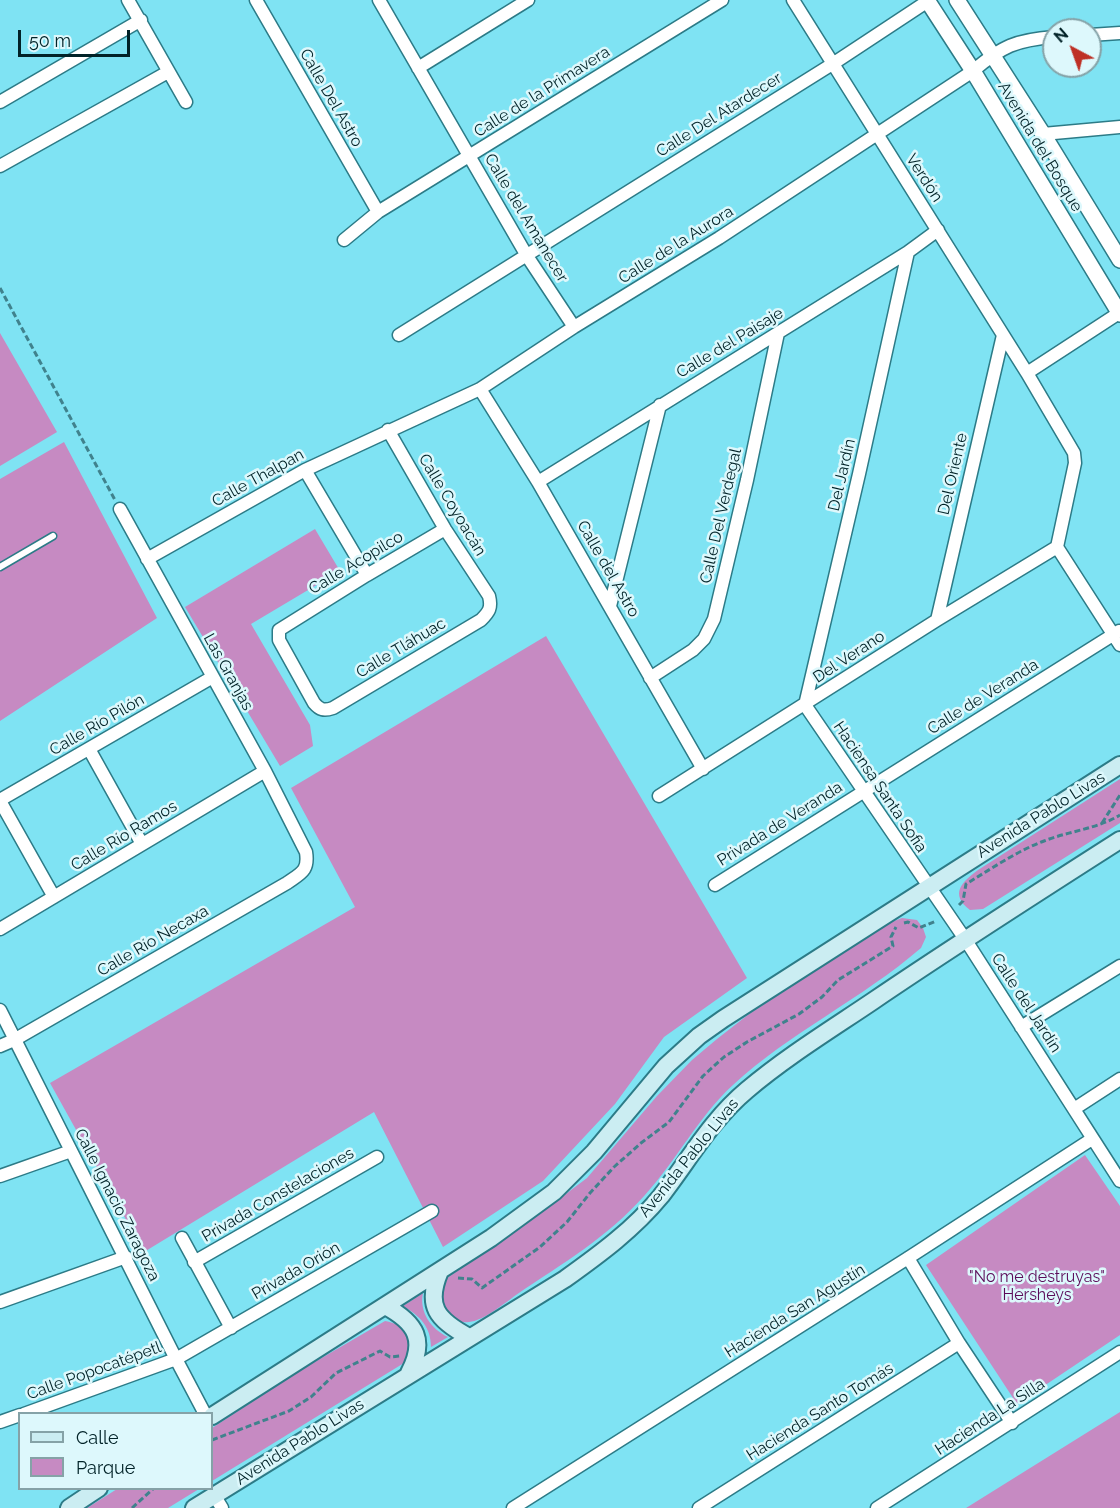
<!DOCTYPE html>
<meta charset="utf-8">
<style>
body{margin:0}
#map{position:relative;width:1120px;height:1508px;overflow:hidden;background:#7fe3f3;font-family:Raleway,sans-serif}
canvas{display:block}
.legend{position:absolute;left:18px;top:1412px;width:195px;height:78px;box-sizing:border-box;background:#ddf8fc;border:2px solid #85a2a7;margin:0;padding:8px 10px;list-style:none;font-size:18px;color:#012227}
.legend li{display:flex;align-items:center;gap:12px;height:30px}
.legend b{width:30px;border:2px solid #85a2a7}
.north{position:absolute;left:1042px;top:18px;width:60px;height:60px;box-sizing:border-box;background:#ddf8fc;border:2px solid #85a2a7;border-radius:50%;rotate:319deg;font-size:16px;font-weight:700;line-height:24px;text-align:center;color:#012227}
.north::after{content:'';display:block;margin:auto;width:21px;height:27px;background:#be3025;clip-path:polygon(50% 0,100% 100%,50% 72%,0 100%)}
.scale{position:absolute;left:18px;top:30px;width:112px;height:27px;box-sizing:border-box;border:3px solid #012227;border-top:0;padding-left:8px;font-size:18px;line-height:21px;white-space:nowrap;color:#012227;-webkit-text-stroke:4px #ddf8fc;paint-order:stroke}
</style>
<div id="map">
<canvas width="1120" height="1508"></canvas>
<ul class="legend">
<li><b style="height:8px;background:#cbedf2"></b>Calle</li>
<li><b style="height:16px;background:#c68ac2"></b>Parque</li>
</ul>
<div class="north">N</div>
<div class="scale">50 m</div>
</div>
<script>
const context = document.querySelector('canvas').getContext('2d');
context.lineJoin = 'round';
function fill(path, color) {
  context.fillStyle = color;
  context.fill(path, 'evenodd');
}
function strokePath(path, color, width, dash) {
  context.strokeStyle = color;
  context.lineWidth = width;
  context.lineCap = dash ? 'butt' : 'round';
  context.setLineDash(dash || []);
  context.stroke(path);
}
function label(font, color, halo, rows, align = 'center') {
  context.font = font + ' Raleway,sans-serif';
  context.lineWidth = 5;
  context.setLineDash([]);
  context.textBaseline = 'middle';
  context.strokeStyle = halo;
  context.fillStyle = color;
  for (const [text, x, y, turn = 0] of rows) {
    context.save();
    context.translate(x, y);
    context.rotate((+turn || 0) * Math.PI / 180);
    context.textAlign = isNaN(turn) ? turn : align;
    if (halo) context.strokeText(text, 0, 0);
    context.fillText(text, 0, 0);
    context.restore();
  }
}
fill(new Path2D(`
 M0 333 57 432 0 466Z
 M64 442 157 618 0 721V479Z
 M315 529 340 571 251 624 310 725 313 746 280 766 185 607Z
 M546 636 747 978 664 1037 615 1104 543 1181 443 1247 374 1112 144 1252 50 1083 355 907 291 788Z
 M1120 779V823L983 909 970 910C949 894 962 882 978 870Z
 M902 918 917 920 923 928 926 937 921 948C862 999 789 1033 733 1085 698 1117 677 1160 645 1195 607 1238 563 1263 516 1295 505 1303 483 1321 469 1322 457 1324 451 1316 443 1308L441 1288 447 1278 518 1230 587 1178 657 1096 692 1060 717 1039 749 1014 889 923Z
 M1085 1155 1120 1206V1335L1017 1404 926 1265Z
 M423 1293C419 1312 431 1329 448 1337L431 1347C431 1327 420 1316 403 1306Z
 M385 1321C407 1324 417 1344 404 1363L212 1481V1428L301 1370Z
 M1120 1412V1508H966Z
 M117 1489V1488L199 1489 168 1508H87Z`), '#c68ac2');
const service = new Path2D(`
 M0 567 53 536`);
const minor = new Path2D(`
 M128 0 186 102
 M256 0 378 212
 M379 0 527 256 574 327
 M793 0 1027 373 1074 453 1075 463 1057 547 1120 645
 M1090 35 1120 33
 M418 68 528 0
 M0 102 141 20
 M1043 134 1120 127
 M0 166 168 72
 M344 240 378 212 722 0
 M908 252 859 474 805 705 965 939 1120 1181
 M399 335 834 63 928 1
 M1027 373 1119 313
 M480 389 538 482 703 769
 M388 430 445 529 489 596C492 608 489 612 481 620L333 708C324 711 320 710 314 703L279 640V630L367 575 445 529
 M305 470 367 575
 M538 482 908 252 938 230
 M147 559 305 470 480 389 574 327 719 238 973 71C1002 46 1016 40 1054 37
 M610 606 660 405
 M937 620 1003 335
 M650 678 693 650 704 639 714 619 747 480 778 333
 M89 749 142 844
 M659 796 937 620 1057 547
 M0 800 211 678
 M0 801 54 897
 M715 885 1119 631
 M0 929 265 771
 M0 1010 176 1359 205 1414
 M1021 1027 1120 966
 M0 1046 14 1040 287 883C301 873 309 871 306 852L265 771 120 509
 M1074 1109 1120 1079
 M0 1176 71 1151
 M182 1238 231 1328
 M908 1258 959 1343 1012 1423
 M194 1262 377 1157
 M0 1302 126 1257
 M24 1414 176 1359 432 1211
 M0 1422 20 1415
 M214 1495 222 1508
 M513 1508 908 1258 1092 1139
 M699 1508 959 1343
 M877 1508 1120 1352`);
const tertiary = new Path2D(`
 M927 0 973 71 1120 314
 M957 0 1043 134 1120 260`);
const secondary = new Path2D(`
 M440 1271C425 1306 437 1320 469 1337
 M385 1306C417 1323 426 1341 409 1373
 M212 1416 491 1238 554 1192 594 1152 666 1066 699 1036 723 1019 1120 765
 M69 1508 99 1488
 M194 1508 565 1279C600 1254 634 1229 661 1196 689 1160 711 1120 747 1090 786 1057 830 1030 873 1001 954 946 1037 893 1120 840`);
strokePath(service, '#2c7b87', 9);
strokePath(minor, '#2c7b87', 15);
strokePath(tertiary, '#2c7b87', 18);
strokePath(secondary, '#2c7b87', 20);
strokePath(new Path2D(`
 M0 288 115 500
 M1102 823 1120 795
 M959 905 963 901 966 884C991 869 1017 851 1044 841 1069 831 1097 829 1120 815
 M904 923 908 922 919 928 936 921
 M458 1278 472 1279 482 1288 540 1247 567 1222 590 1193 614 1167 641 1143 669 1122 703 1076 724 1057 747 1042 799 1014 822 997 838 980 893 946 891 937 896 927
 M212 1440 289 1411 311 1397 336 1373 380 1351 390 1357 400 1356
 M132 1508 154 1488`), '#40828d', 3, [6, 3]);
strokePath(service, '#fff', 6);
strokePath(minor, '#fff', 12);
strokePath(tertiary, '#fff', 15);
strokePath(secondary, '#cbedf2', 16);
label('16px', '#012227', '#ddf8fc', [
 ["Calle de la Primavera",542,92,-32],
 ["Calle Del Astro",331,98,60],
 ["Calle Del Atardecer",719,115,-32],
 ["Avenida del Bosque",1040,147,59],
 ["Verdón",924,178,57],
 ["Calle del Amanecer",526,218,59],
 ["Calle de la Aurora",676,245,-32],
 ["Calle del Paisaje",730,343,-31],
 ["Del Oriente",953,474,-77],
 ["Del Jardín",842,475,-77],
 ["Calle Thalpan",258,478,-29],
 ["Calle Coyoacán",452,505,59],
 ["Calle Del Verdegal",721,516,-77],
 ["Calle Acopilco",356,563,-31],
 ["Calle del Astro",608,569,60],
 ["Calle Tláhuac",401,648,-31],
 ["Del Verano",849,657,-33],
 ["Las Granjas",228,672,61],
 ["Calle de Veranda",983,697,-32],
 ["Calle Río Pilón",97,725,-30],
 ["Haciensa Santa Sofia",880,787,56],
 ["Avenida Pablo Livas",1041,815,-32],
 ["Privada de Veranda",780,824,-32],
 ["Calle Río Ramos",124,836,-31],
 ["Calle Río Necaxa",153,941,-30],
 ["Calle del Jardín",1026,1003,57],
 ["Avenida Pablo Livas",689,1158,-51],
 ["Privada Constelaciones",278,1195,-30],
 ["Calle Ignacio Zaragoza",117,1205,63],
 ["Privada Orión",296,1271,-30],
 ["Hacienda San Agustín",795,1311,-32],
 ["Calle Popocatépetl",94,1371,-20],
 ["Hacienda Santo Tomás",820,1412,-32],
 ["Hacienda La Silla",990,1417,-33],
 ["Avenida Pablo Livas",300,1442,-32]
]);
label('16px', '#5b0b59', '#ddf8fc', [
 ["\"No me destruyas\"",1037,1277],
 ["Hersheys",1037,1295]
]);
</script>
